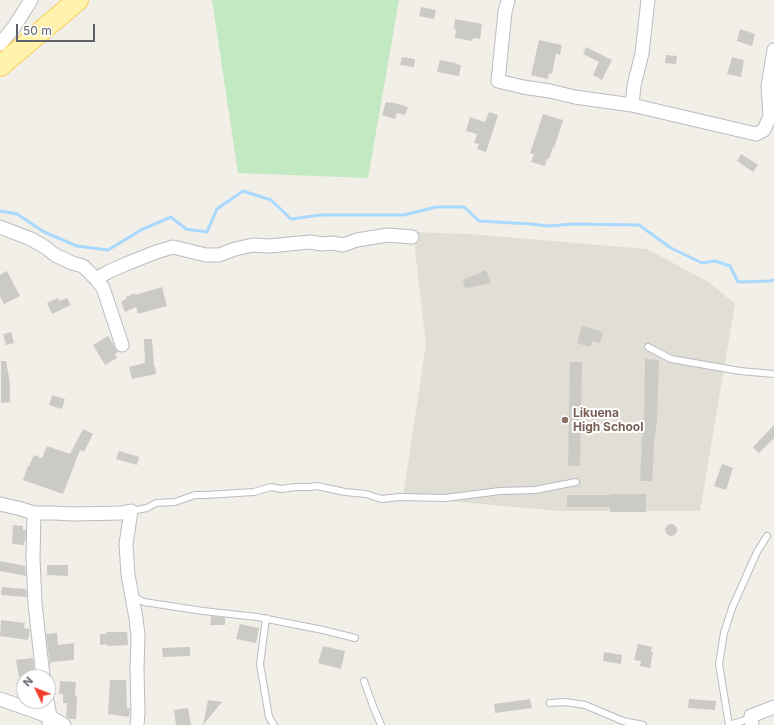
<!DOCTYPE html>
<style>
body{margin:0}
#map{position:relative;width:774px;height:725px;overflow:hidden;background:#f1efe7;font-family:Inter,sans-serif}
canvas{display:block}
.north{position:absolute;left:16px;top:669px;width:40px;height:40px;box-sizing:border-box;background:#fff;border:1px solid #bfc0c3;border-radius:50%;rotate:313deg;font-size:11px;font-weight:700;line-height:16px;text-align:center;color:#5e6268}
.north::after{content:'';display:block;margin:auto;width:14px;height:18px;background:#f23d2c;clip-path:polygon(50% 0,100% 100%,50% 72%,0 100%)}
.scale{position:absolute;left:16px;top:24px;width:79px;height:18px;box-sizing:border-box;border:2px solid #5e6268;border-top:0;padding-left:5px;font-size:12px;line-height:14px;white-space:nowrap;color:#5e6268;-webkit-text-stroke:3px #fff;paint-order:stroke}
</style>
<div id="map">
<canvas width="774" height="725"></canvas>
<div class="north">N</div>
<div class="scale">50 m</div>
</div>
<script>
const context = document.querySelector('canvas').getContext('2d');
context.lineJoin = 'round';
function fill(path, color) {
  context.fillStyle = color;
  context.fill(path, 'evenodd');
}
function strokePath(path, color, width, dash) {
  context.strokeStyle = color;
  context.lineWidth = width;
  context.lineCap = dash ? 'butt' : 'round';
  context.setLineDash(dash || []);
  context.stroke(path);
}
function label(font, color, halo, rows, align = 'center') {
  context.font = font + ' Inter,sans-serif';
  context.lineWidth = 4;
  context.setLineDash([]);
  context.textBaseline = 'middle';
  context.strokeStyle = halo;
  context.fillStyle = color;
  for (const [text, x, y, turn = 0] of rows) {
    context.save();
    context.translate(x, y);
    context.rotate((+turn || 0) * Math.PI / 180);
    context.textAlign = isNaN(turn) ? turn : align;
    if (halo) context.strokeText(text, 0, 0);
    context.fillText(text, 0, 0);
    context.restore();
  }
}
fill(new Path2D(`
 M413 232 469 234 647 249 710 283 735 304 700 511H559L403 497 426 344Z`), '#e1ded5');
fill(new Path2D(`
 M212 0H399L368 178 238 173Z`), '#c3e9c3');
strokePath(new Path2D(`
 M0 211 17 214 44 232 77 246 108 250 143 229 171 217 186 229 207 232 217 209 243 191 271 200 291 219 321 215H404L436 207H464L479 221 531 224 548 226 574 224 639 225 671 248 702 263 715 261 730 266 738 282 769 281 774 280`), '#a9d9ff', 3);
fill(new Path2D(`
 M421 7 436 10 434 19 419 16Z
 M455 19 482 24 480 39 473 38 472 41 455 38 456 29H454Z
 M740 29 755 34 752 46 737 41Z
 M539 40 562 45 560 55 556 54 552 74 549 73 548 79 531 75Z
 M586 47 612 60 602 80 593 75 599 62 583 54Z
 M666 55 677 56 676 64 665 63Z
 M402 57 415 59 414 67 400 65Z
 M732 57 744 60 741 77 727 74Z
 M440 60 456 63 455 64 461 65 459 76 437 72Z
 M386 102 390 103 391 102 408 107 405 115 397 113 395 119 382 115Z
 M489 112 498 115 486 152 477 149 479 144 474 143 477 134 466 131 470 117 485 122Z
 M543 114 563 120 554 148 553 147 549 159 547 158 545 166 531 162 534 154 530 153Z
 M741 154 758 165 753 172 737 161Z
 M486 270 491 283 465 288 463 280Z
 M7 271 20 296 4 304 0 296V275Z
 M162 287 167 306 138 314 136 307 125 312 121 302 126 299V297L135 293V295Z
 M58 298 59 301 67 298 71 305 52 314 47 303Z
 M582 326 603 332 600 343 592 341 590 347 577 343Z
 M11 332 14 343 6 345 3 334Z
 M108 336 118 352 115 354 117 358 105 365 93 345Z
 M144 339H152L154 366H155L156 374 132 379 129 367 145 363Z
 M645 359 659 360 657 420 653 450H654L652 481H640L642 445H641L644 420Z
 M1 361H6L10 383V402L1 403Z
 M570 362H582L580 466H568Z
 M52 395 65 399 62 409 49 405Z
 M774 425V438L759 453 753 447Z
 M83 429 93 434 84 452 80 450 63 494 23 480 28 466H29L34 455 42 458 47 446 70 454Z
 M119 451 139 457 137 465 116 459Z
 M722 464 733 468 726 490 714 486Z
 M610 494H646V512H610V507H567V495H610Z
 M665 530a6 6 0 1 1 12 0a6 6 0 1 1-12 0Z
 M13 525 23 526V530H26L25 542H24V545L12 544Z
 M0 561 25 566 26 576 0 571Z
 M47 565H68V576L47 575Z
 M2 587 26 589 27 597 1 595Z
 M211 616 225 618V625H210Z
 M1 620 25 623 24 628 30 629 28 640 0 636Z
 M240 624 259 628 256 643 236 639Z
 M106 632H127L128 645 107 646V644L100 645V634H106Z
 M57 633 58 645 74 643V660L51 662V665H50L46 634Z
 M638 644 652 647 651 652H653L650 668 640 666 641 661 634 660Z
 M323 646 345 651 341 669 318 663Z
 M190 647V656L163 657 162 648Z
 M604 652 622 655 621 664 603 661Z
 M33 658 35 677H19L16 660Z
 M110 680H126L127 708H130L129 717 108 714Z
 M60 681 76 682 75 696H77L76 719H69L66 717 67 703H63V694H59Z
 M530 699 532 708 495 713 494 704Z
 M689 699 716 701 715 710 688 708Z
 M208 700 222 702 203 725Z
 M188 708 191 725H176L174 710Z`), '#cccac4');
const lane = new Path2D(`
 M648 347 671 359 740 371 774 374
 M131 511 147 508 156 503 175 502 195 495H205L222 494 254 492 271 487 282 489 295 487H310L317 486 345 492 366 494 382 499 399 497 445 498 500 491 535 490 576 482
 M133 597 144 602 203 611 257 617 323 630 355 638
 M266 618 260 664 269 717 274 725
 M364 681 373 706 381 725
 M550 703 565 702 585 705 623 721 643 725
 M729 725 719 664 724 633 732 608 757 552 767 536
 M729 725 743 721 751 716`);
const street = new Path2D(`
 M508 0 505 12 498 81 523 87 550 91 575 97 632 105 756 134 764 130 770 116 768 86 774 50
 M0 44 14 27 31 0
 M632 105 634 86 642 53 648 0
 M0 227 31 239 45 247 55 255 72 263 83 266 96 279 103 288 122 345
 M96 279 108 272 126 264 156 252 173 247 206 255H219L235 249 253 245 269 246 310 242 322 244 332 243 343 245 357 240 388 235 412 237
 M0 504 18 508 34 513H54L74 514 121 513 131 511 126 544 128 575 136 618 138 636 137 669 138 713 137 725
 M34 513 33 558 35 603 43 677
 M0 699 34 711 50 717 64 725
 M47 701 50 717 49 723
 M752 725 751 716 774 707`);
const primary = new Path2D(`
 M0 66 78 0`);
strokePath(lane, '#b9bcc1', 8);
strokePath(street, '#b9bcc1', 15);
strokePath(primary, '#f9ce58', 22);
strokePath(lane, '#fff', 6);
strokePath(street, '#fff', 13);
strokePath(primary, '#fff3ae', 20);
for (const [x, y, r, color] of [
 [565,420,4,"#8d6e63"]
]) {
  const dot = new Path2D();
  dot.arc(x, y, r, 0, 2 * Math.PI);
  context.fillStyle = color;
  context.fill(dot);
  strokePath(dot, '#fff', 1.5);
}
label('bold 12px', '#785e54', '#fff', [
 ["Likuena",573,413],
 ["High School",573,427]
], 'left');
</script>
